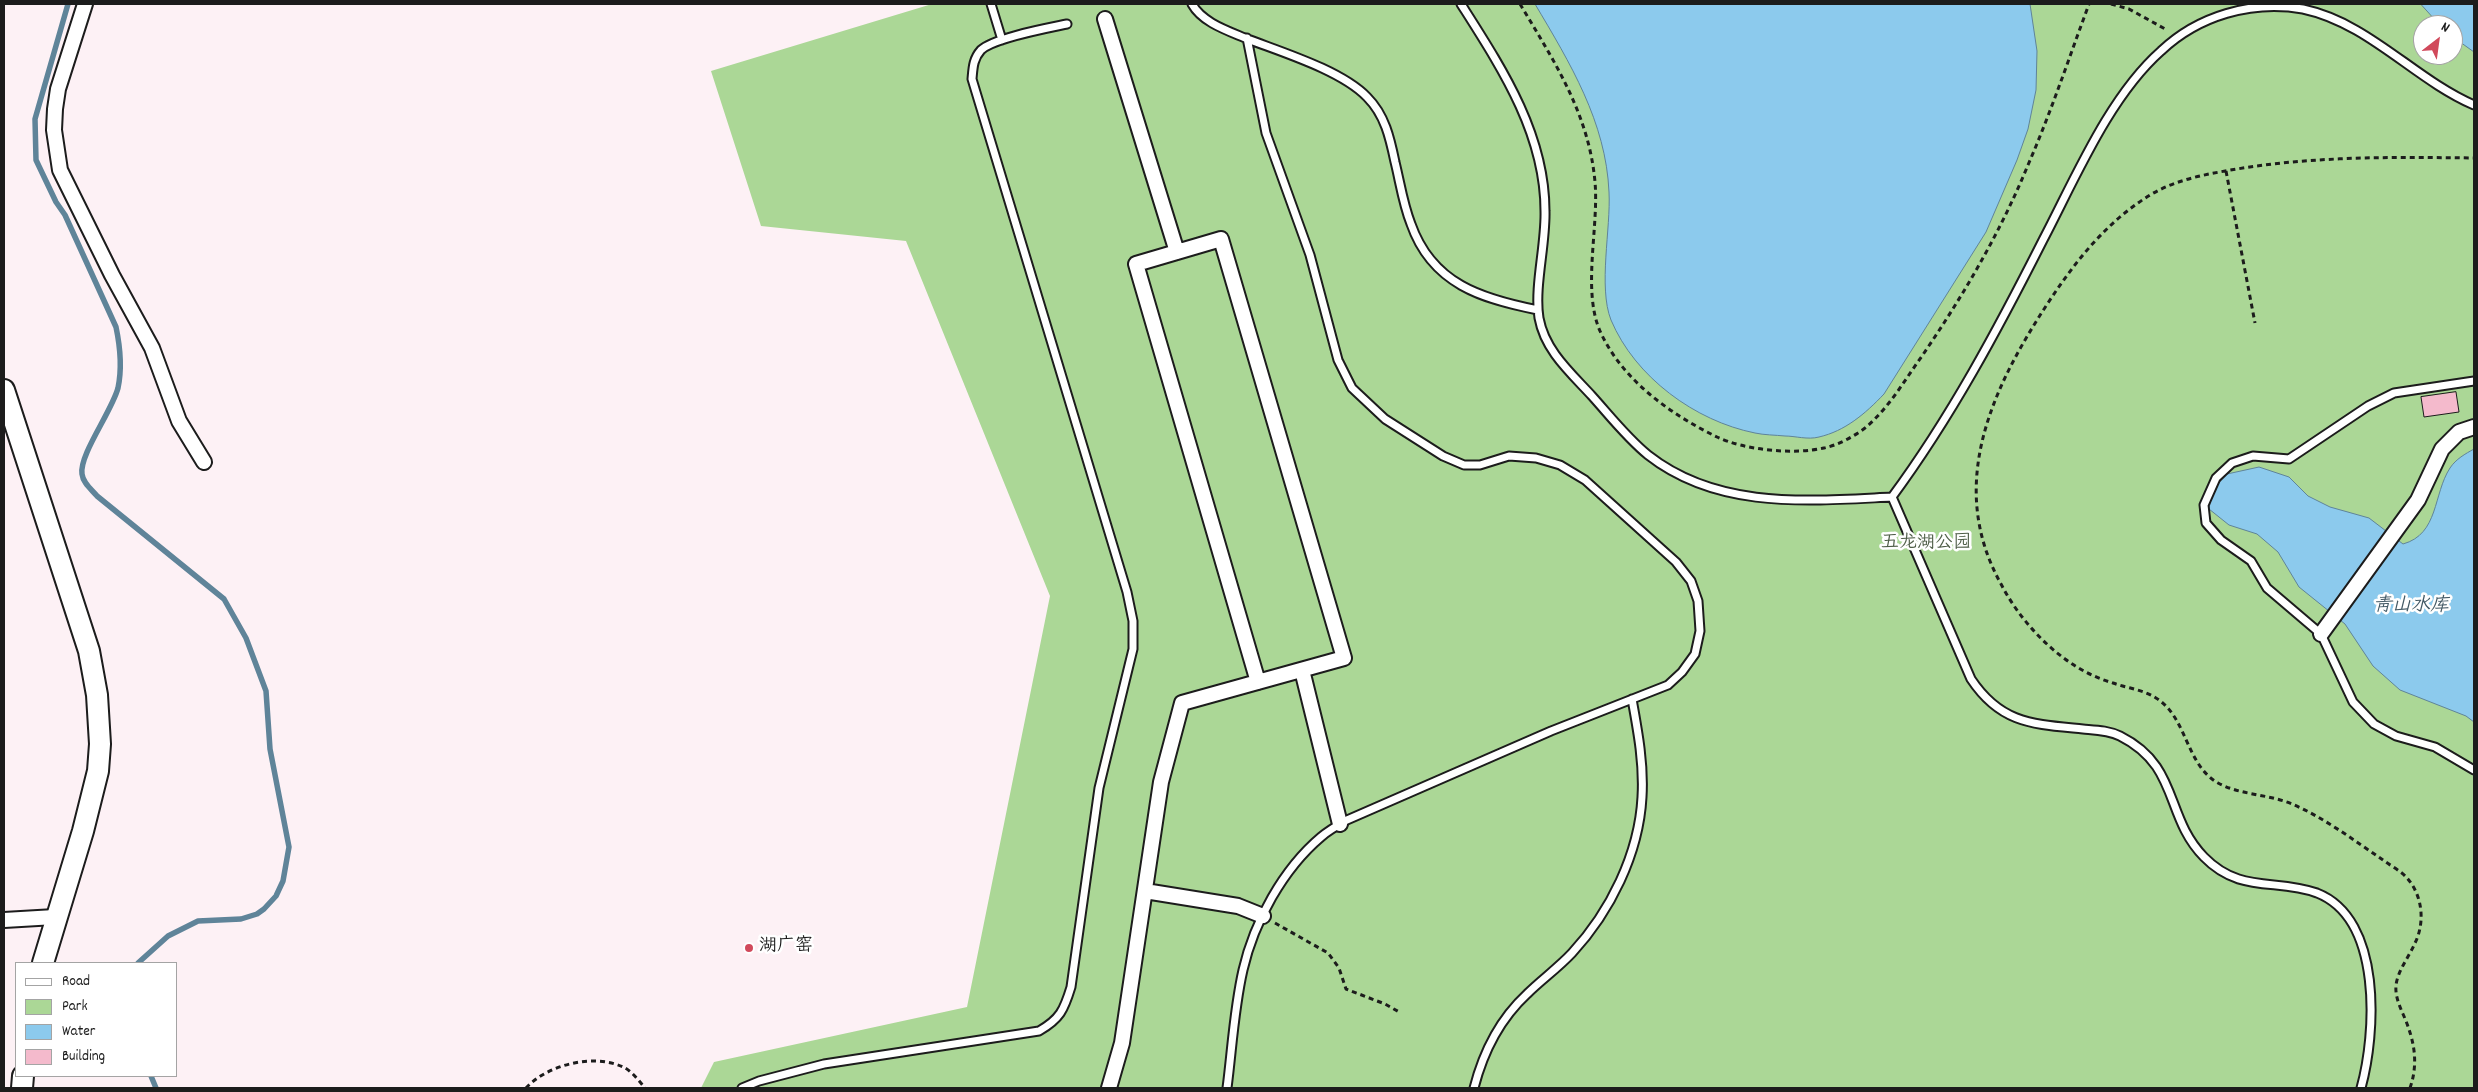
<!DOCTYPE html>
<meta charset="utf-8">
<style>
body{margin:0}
#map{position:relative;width:2478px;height:1092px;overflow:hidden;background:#fdf1f5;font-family:Dekko,sans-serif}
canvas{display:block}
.frame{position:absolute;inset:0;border:5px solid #1c1c1c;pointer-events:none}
.legend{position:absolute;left:15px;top:962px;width:162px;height:115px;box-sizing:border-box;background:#fff;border:1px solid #a4a4a4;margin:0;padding:6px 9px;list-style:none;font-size:15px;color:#1c1c1c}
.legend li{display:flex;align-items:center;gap:10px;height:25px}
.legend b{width:25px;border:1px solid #a4a4a4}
.north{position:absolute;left:2413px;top:15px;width:50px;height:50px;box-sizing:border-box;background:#fff;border:1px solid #a4a4a4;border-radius:50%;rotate:30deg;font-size:14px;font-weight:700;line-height:20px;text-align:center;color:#1c1c1c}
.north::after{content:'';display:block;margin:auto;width:18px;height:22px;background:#d1495b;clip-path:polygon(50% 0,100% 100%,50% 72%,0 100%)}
</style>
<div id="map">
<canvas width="2478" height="1092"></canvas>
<div class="frame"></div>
<ul class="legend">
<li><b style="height:6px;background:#fff"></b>Road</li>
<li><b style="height:14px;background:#abd796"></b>Park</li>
<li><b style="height:14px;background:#8ccaed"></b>Water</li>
<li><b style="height:14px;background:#f4bacc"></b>Building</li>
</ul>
<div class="north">N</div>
</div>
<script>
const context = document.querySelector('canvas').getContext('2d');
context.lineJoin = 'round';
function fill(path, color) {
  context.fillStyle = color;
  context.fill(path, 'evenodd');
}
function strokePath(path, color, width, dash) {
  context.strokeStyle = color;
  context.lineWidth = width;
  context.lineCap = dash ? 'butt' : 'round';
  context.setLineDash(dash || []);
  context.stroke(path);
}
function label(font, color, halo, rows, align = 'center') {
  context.font = font + ' Dekko,"LXGW WenKai TC",sans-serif';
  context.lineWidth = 5;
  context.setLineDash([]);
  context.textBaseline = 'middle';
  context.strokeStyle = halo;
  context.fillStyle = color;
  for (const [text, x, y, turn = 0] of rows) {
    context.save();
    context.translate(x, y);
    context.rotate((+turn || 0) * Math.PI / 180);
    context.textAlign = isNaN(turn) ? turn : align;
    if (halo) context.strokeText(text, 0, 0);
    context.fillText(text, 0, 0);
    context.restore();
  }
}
fill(new Path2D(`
 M932 4H2474V1088H701L714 1062 967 1007 1050 596 906 241 761 226 711 71ZM2423 25H2453V55H2423Z`), '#abd796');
const water = new Path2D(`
 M1535 4H2030L2037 51 2036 90 2028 129 2017 160 1986 232 1884 394C1865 414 1845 431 1819 437 1808 440 1795 436 1785 436 1775 435 1764 435 1755 433 1695 421 1635 377 1611 320 1598 287 1611 228 1609 192 1606 122 1570 63 1535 4Z
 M2421 4H2474V52L2453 37V25H2440Z
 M2474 449V722L2466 716 2400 690 2373 666 2345 624 2299 587 2278 552 2257 534 2229 525 2209 509 2212 491 2227 474 2259 467 2289 477 2308 496 2330 507 2369 518 2403 544C2439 534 2433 494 2450 468 2456 459 2465 454 2474 449Z`);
fill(water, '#8ccaed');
strokePath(water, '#5f8499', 1);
strokePath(new Path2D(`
 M68 4 35 119 36 160 56 202 65 215 116 327C120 346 122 369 118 388 112 411 79 455 82 474 83 483 91 489 97 496L224 599 246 638 266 691 270 749 289 847 283 881 276 896 264 909 257 914 241 919 198 921 168 936 138 963
 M151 1076 156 1088`), '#5f8499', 5.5);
const building = new Path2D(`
 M2456 392 2459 412 2424 417 2421 397Z`);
fill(building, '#f4bacc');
strokePath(building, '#1c1c1c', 1);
const lane = new Path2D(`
 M991 4 1002 40
 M1192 4C1202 22 1226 30 1245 38 1281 52 1341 70 1367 97 1385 115 1390 138 1395 162 1400 182 1403 204 1411 224 1432 284 1482 299 1538 310
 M1461 4C1501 67 1545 133 1545 211 1546 244 1534 287 1539 318 1545 351 1571 373 1592 396 1610 416 1627 438 1648 455 1718 510 1808 501 1892 497
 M2474 381 2394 393 2368 406 2289 459 2253 456 2232 463 2216 478 2204 505 2206 523 2221 540 2251 561 2267 588 2321 634 2353 702 2374 724 2396 736 2435 747 2474 770
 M1892 497C1951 417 1998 329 2043 240 2075 179 2109 97 2161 51 2198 16 2251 0 2303 9 2369 23 2414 79 2474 105
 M1892 497 1971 679C2001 724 2033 724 2083 729 2095 730 2108 730 2120 736 2180 766 2164 816 2204 857 2240 894 2276 878 2317 893 2383 919 2376 1034 2361 1088
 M742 1088 759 1081 824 1064 1039 1031C1060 1019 1064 1010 1071 987L1099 788 1133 649V621L1127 592 972 79C973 68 973 59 981 50 993 38 1048 28 1067 24
 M1227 1088C1232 1050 1234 1009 1243 970 1254 922 1283 869 1321 837 1329 830 1338 825 1347 820L1551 731 1668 685 1682 672 1695 654 1700 631 1698 601 1691 581 1676 562 1585 480 1560 465 1536 458 1509 456 1480 465H1464L1443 456 1385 419 1352 388 1338 360 1310 255 1266 133 1247 38
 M1474 1088C1483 1053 1500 1019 1527 994 1541 980 1558 968 1572 953 1610 912 1639 854 1642 797 1644 764 1638 732 1632 699`);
const street = new Path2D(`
 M85 4 58 89 55 109 54 130 60 170 112 275 152 348 179 421 204 462
 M1105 19 1177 252
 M2321 634 2418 500 2442 449 2459 432 2474 427
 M1302 670 1340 824
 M1145 891 1238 906 1263 916
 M4 920 55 917
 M1109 1088 1122 1043 1161 782 1182 703 1344 658 1221 239 1136 264 1258 682`);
const secondary = new Path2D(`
 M4 390 89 651 97 695 100 744 98 771 83 831 43 963
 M22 1088 23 1076`);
strokePath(lane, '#1c1c1c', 11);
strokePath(street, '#1c1c1c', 18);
strokePath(secondary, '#1c1c1c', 24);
strokePath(new Path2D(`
 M1520 4C1554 61 1589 114 1595 182 1599 227 1582 290 1600 331 1622 380 1670 414 1717 437 1744 450 1794 455 1824 448 1838 445 1853 437 1865 428 1889 408 1904 381 1922 356 1963 296 2000 233 2028 165 2051 112 2069 58 2089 4
 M2111 4 2129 9 2167 30
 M2226 171 2255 323
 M1275 923 1328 953 1339 968 1346 989 1385 1004 1401 1013
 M526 1088C547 1065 593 1053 623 1067 631 1070 640 1082 645 1088
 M2410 1088C2419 1062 2414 1039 2403 1014 2399 1005 2395 995 2396 985 2398 970 2409 957 2415 943 2425 923 2423 896 2407 878 2401 871 2391 866 2383 860 2355 841 2323 817 2292 804 2268 794 2240 795 2218 783 2185 764 2188 718 2156 698 2144 690 2127 688 2113 683 2096 678 2080 670 2065 659 2039 640 2016 613 2001 584 1947 487 1990 392 2046 306 2074 263 2105 223 2150 195 2177 179 2207 174 2237 169 2316 156 2395 157 2474 158`), '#1c1c1c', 3, [5, 4]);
strokePath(lane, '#fff', 7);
strokePath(street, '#fff', 14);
strokePath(secondary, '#fff', 20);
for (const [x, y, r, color] of [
 [749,948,5,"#d1495b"]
]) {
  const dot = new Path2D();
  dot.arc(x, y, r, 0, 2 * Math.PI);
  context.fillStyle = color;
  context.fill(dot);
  strokePath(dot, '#fff', 2);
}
label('18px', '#4e5d47', '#fff', [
 ["五龙湖公园",1926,545]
]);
label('18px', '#1c1c1c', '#fff', [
 ["湖广窑",759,948]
], 'left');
label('italic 19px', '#435965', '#fff', [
 ["青山水库",2411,607]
]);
</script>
